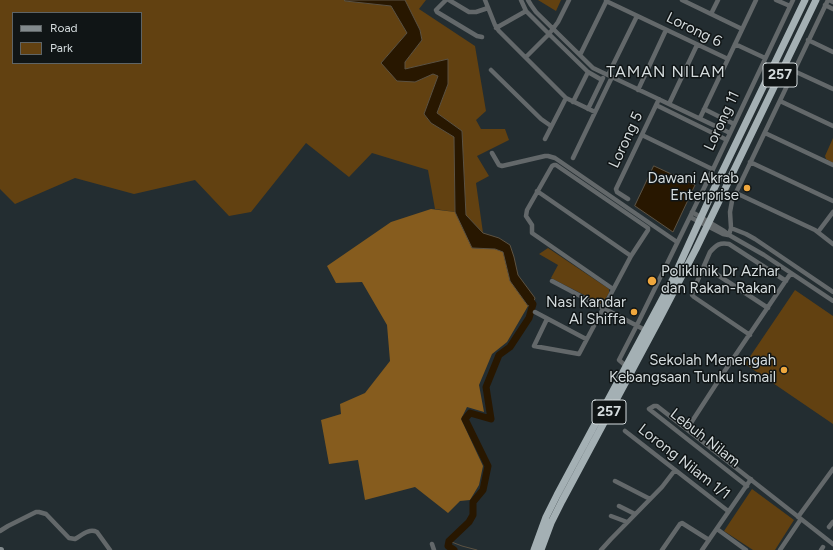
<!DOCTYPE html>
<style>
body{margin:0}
#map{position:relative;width:833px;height:550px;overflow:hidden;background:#232d31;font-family:Figtree,sans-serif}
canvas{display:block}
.legend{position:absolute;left:12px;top:12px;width:130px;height:52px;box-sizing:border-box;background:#101516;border:1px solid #5e6466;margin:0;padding:5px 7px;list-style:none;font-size:12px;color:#d4dbdd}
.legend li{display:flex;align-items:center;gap:8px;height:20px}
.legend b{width:20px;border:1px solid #5e6466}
</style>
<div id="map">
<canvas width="833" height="550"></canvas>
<ul class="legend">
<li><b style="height:5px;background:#828a8d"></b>Road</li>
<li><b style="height:11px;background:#624111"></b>Park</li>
</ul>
</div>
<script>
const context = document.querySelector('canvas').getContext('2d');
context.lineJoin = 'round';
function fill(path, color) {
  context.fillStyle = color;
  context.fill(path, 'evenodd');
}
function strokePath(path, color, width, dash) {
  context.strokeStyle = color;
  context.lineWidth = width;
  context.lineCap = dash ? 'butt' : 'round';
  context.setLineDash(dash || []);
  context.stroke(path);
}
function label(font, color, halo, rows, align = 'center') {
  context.font = font + ' Figtree,sans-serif';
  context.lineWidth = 3;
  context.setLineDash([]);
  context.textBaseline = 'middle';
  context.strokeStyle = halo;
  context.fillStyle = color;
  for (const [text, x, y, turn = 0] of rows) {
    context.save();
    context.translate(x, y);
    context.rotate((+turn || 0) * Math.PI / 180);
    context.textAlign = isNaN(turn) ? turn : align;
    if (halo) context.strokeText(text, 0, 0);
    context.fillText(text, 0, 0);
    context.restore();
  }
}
fill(new Path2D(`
 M0 0H345V1L391 6 407 33 381 63 415 82 433 74 438 76 424 114 431 123 454 137 455 212 435 209 428 170 372 153 349 177 306 143 251 212 229 216 195 180 134 194 75 178 15 204 0 189ZM13 13H141V63H13Z
 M405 0H426L419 9 475 46 486 111 476 120 481 129H505L509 140 477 156 489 176 476 183 483 233 466 215 462 131 437 113 448 84V59L405 69V62L422 40 420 30Z
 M538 0H561L556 11Z
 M833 138V163L826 159 825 156Z
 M548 248 609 289V293L602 304 551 278 558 265 539 254Z
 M795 290 833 316V424L745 364Z
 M752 489 794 520 775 550H753L724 531Z`), '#624111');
fill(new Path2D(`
 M431 209 455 212 472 248 495 249 503 252 510 281 528 306 507 342 492 354 479 385 484 412 467 407 461 419 483 466 479 485 470 500 460 501 448 513 415 487 365 500 358 460 329 464 321 420 341 414 340 404 365 393 390 361 387 325 362 282 336 283 327 266 391 222Z`), '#865c1e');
const water = new Path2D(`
 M345 0H405L420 30 422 40 405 62V69L448 59V84L437 113 462 131 466 215 483 233 499 238 510 245 514 257 518 275 535 298 533 304 528 306 510 281 503 252 495 249 472 248 455 212 454 137 431 123 424 114 438 76 433 74 415 82 397 81 381 63 407 33 391 6 345 1Z
 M654 166 695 185 673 232 635 206Z`);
fill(water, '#281700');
strokePath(water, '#5c5242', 1);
strokePath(new Path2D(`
 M449 541 462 546 477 550`), '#5c5242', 1);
strokePath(new Path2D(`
 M454 550 448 546 449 541 469 522 473 515V502L483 490 488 466 465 419 470 413 491 419 486 387 499 355 510 347 529 318 533 304 528 297`), '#281700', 7);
strokePath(new Path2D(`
 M446 0 436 10 437 12 477 36 482 37
 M449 0 469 12H476L488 8
 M485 0 495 25 499 31 566 98 595 112
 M521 0 526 11 549 34 588 72 602 80
 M528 0 531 5 536 12 593 68 730 133
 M682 0 742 29
 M776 0 790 6
 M829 0 833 2
 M606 1 728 59
 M825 5 833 9
 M711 14 718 0
 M496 28 526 11
 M808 40 833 52
 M735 44 765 58
 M580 55 607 0
 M526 57 549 34 558 22 569 0
 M491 70 541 119 551 126
 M794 71 833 89
 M608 75 637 16
 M638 90 666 30
 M780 101 833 126
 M573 102 588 72
 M669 104 697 45
 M656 105 727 140
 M588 109 603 78
 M704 109 734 124
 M700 118 756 0
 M765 133 833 165
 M642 135 712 169
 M545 139 566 98
 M492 153 499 165 502 166 545 156H548L555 158 677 242
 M573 158 612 77
 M750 162 833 201
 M537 191 631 256
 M736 193 815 230 833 244
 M628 199 617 192 616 189 659 99
 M692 212 724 231 729 235 764 255 833 301
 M690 217 723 234 728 235
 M731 228 746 234 755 239 833 292
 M818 232 833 212
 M729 235 731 228 730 212 732 201 828 0
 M704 266 768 308
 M552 281 645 330
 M535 312 586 339
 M547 319 534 346 579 354 631 256 648 230V228L556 165H554L552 166 527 210 526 216 532 225V233L613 289
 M750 335 694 297 692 295 693 291 710 252C716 245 720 242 729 244L786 281
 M626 366 619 360 637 325 706 184 793 0
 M687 429 724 372 791 273
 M625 431 728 511
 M615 481 650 499
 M747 486 649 409 654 406H657L833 544
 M619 506 635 514
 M611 516 627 522
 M798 517 833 469
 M829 527 833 522
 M717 529 746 550
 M0 531 8 526 36 512H39L46 514 69 538 75 539C82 535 89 528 97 532L110 550
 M432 544 434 550
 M601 550 611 539 662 487 675 470
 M662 550 680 524 682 523 709 540
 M702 550 751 479
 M780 550 801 519
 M821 550 823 547`), '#63686a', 4.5);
strokePath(new Path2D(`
 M0 550H1`), '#828a8d', 6);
strokePath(new Path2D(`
 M534 550 546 517 557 495 673 279 713 191 805 0
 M541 550 551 523 562 501 660 318 696 249 816 0`), '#a4b0b4', 7);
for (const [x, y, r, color] of [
 [747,188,4,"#efa73d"],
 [652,281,5,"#efa73d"],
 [634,312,4,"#efa73d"],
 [784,370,4,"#efa73d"]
]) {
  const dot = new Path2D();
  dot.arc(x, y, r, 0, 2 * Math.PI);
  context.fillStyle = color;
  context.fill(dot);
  strokePath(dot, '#101516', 1.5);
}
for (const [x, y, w] of [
 [780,75,34],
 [609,412,34]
]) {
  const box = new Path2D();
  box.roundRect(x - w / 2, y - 12, w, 24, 3);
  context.fillStyle = '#101516';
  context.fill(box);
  strokePath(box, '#d4dbdd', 1);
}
label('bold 14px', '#d4dbdd', null, [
 ["257",780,75],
 ["257",609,412]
]);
label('15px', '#d4dbdd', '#101516', [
 ["Lorong 6",694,30,26],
 ["Lorong 11",722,121,-65],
 ["Lorong 5",626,140,-65],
 ["Lebuh Nilam",705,438,38],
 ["Lorong Nilam 1/1",684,462,38]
]);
label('15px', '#d4dbdd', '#101516', [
 ["Dawani Akrab",739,179],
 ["Enterprise",739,196],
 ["Poliklinik Dr Azhar",661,272,"left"],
 ["dan Rakan-Rakan",661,289,"left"],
 ["Nasi Kandar",626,303],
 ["Al Shiffa",626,320],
 ["Sekolah Menengah",776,361],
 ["Kebangsaan Tunku Ismail",776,378]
], 'right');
context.letterSpacing = '1px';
label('16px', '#d4dbdd', '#101516', [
 ["TAMAN NILAM",666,72]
]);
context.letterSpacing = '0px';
</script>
